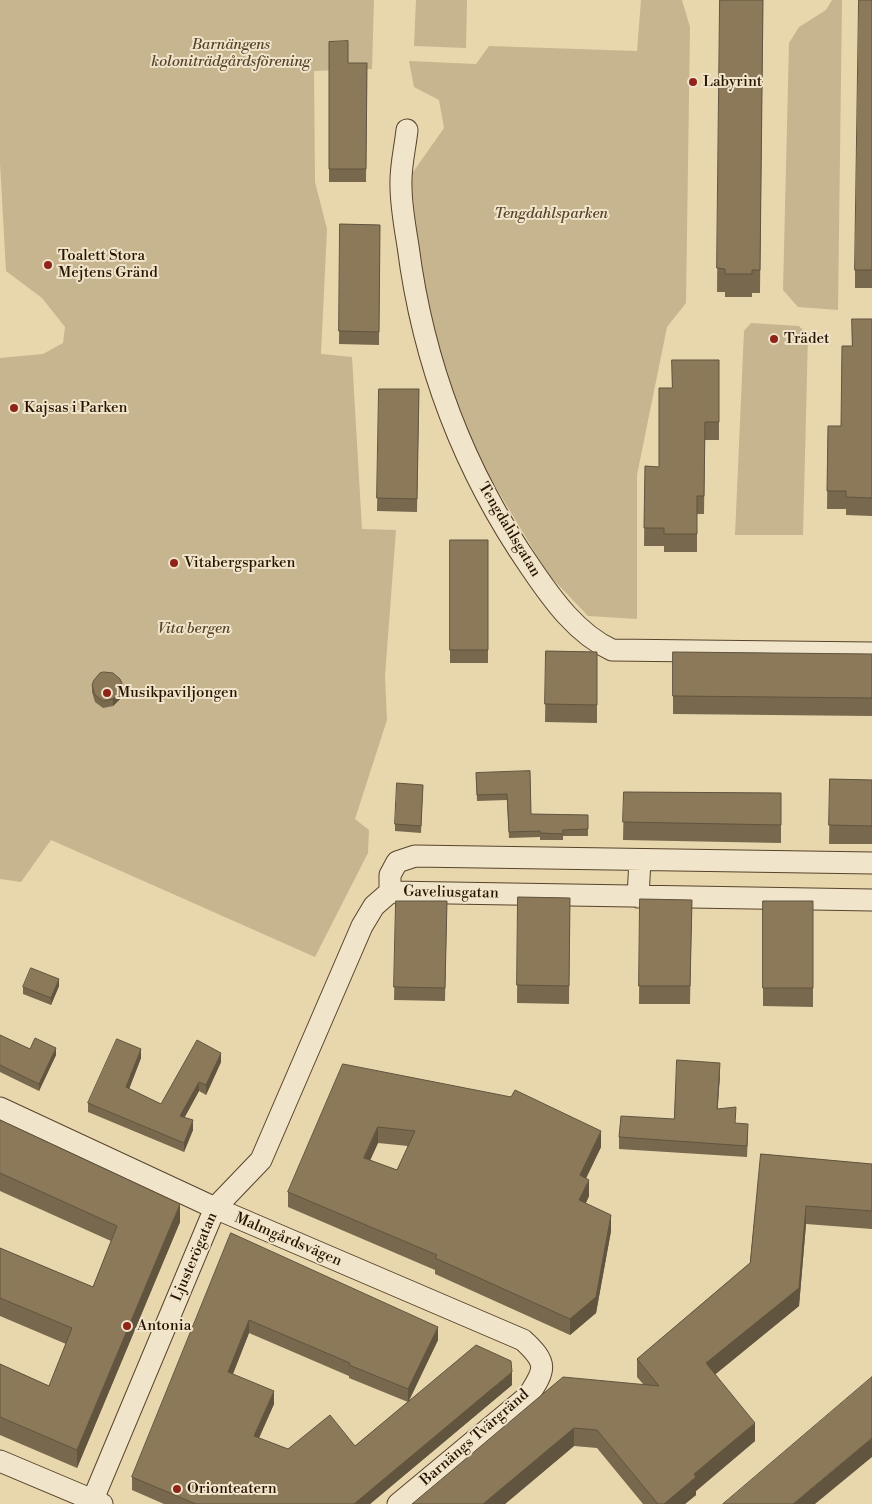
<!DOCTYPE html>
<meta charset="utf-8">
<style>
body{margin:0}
canvas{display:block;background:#e8d6ad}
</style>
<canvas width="872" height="1504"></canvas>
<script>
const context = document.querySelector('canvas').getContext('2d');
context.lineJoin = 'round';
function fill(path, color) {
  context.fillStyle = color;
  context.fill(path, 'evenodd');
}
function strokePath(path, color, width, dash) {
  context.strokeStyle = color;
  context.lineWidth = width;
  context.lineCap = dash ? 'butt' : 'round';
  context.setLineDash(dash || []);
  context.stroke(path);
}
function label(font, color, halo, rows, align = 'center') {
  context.font = font + ' "Libre Bodoni",serif';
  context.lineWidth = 4;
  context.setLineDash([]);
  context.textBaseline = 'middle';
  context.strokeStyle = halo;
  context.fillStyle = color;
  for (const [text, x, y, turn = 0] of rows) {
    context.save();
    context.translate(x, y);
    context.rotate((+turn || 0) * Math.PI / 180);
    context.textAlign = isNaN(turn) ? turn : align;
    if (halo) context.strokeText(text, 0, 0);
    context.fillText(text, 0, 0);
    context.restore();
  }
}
fill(new Path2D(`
 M0 0H374L372 69 314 71 315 182 327 229 321 354 352 357 362 529 396 530 385 676 387 720 355 819 369 830 368 853 315 957 51 840 21 882 0 879V358L43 354 63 343 65 327 42 298 6 271 0 163Z
 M416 0H467L466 48 414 46Z
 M641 0H682L690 27 686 303 667 327 637 475V619L588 616 548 574 474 451 446 375 420 274 411 175 444 128 439 100 414 87 409 61 476 64 489 46 637 51Z
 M832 0H842L838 310 798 307 783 290 789 43 799 27 826 10Z
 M751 323 799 326 808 335 803 535H735L744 331Z`), '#c7b590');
const street = new Path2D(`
 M407 130C405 149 400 168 401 186 401 206 405 227 408 246 423 363 464 471 531 568 552 599 577 634 612 650L872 653
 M390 892V875L397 862 415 856 872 863
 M390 892 872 900
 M638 897 640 860
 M0 1108 215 1208 523 1340C548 1363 546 1369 528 1396L398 1504
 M0 1461 102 1504
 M91 1504 215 1208 261 1160 362 926 374 906 390 892`);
strokePath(street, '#57442b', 23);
strokePath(street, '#f0e4ca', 21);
fill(new Path2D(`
 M720 0H763L760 293H752V297H725V292H717Z
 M872 0V288H855V270Z
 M329 42 348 63H367L366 182H329Z
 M340 224 380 225 379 345 339 344Z
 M872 319V516L846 515V509H827L828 426H841L852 346Z
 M719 360V440H705L704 514H697V552H664V546H644L645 466 659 467 672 388Z
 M379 389H419L417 512 377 511Z
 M450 540H488V663H450Z
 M546 651 597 652V723L545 722Z
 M673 652 872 654V716L673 714Z
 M92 685 122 690 120 699 113 706 103 708 95 702 92 692Z
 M530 771 531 814 588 815V836H563V840H540V837L509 838 507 800 477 801 476 773Z
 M830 779 872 780V844H829Z
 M423 785 421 833 395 831V824Z
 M624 792 781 793V843L623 840Z
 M518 897 570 898 569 1004 517 1003Z
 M640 899 692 900 690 1004H639Z
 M396 901H447L445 1001 394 1000Z
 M763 901H813V1007L763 1006Z
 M59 986 51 1005 23 994V987Z
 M0 1035 30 1049 56 1055 39 1091 0 1072Z
 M141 1058 129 1089 161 1104 221 1062 206 1095 199 1091 184 1118 193 1130 184 1152 88 1112V1103Z
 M343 1064 601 1147 586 1178 589 1196 586 1203 611 1231 596 1313 570 1335 435 1274V1270L288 1207V1192ZM378 1143 408 1146 397 1170 370 1160Z
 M720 1075 717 1109 748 1135 747 1157 619 1149V1137L674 1119Z
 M0 1120 180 1222 77 1468 0 1435V1364L49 1386 66 1344 0 1316V1248L93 1287 111 1241 0 1191Z
 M761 1154 872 1164V1229L806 1224 799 1306 715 1374 755 1441 696 1491V1495L685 1504H643L597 1448 574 1446 505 1504H412L643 1384 637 1377V1359L750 1263Z
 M231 1233 438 1340 409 1401 512 1385 370 1504H164L132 1490V1477ZM249 1333 349 1376V1378L408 1402 355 1446 288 1449 259 1438 274 1404 233 1374Z`), '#78684d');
fill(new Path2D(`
 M122 683 120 699 113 706V699Z
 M59 979V986L51 1005V998Z
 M56 1048V1055L39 1091V1084Z
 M141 1049V1058L126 1097V1087Z
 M221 1053V1062L206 1095V1085Z
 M720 1063V1075L717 1120V1109Z
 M199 1082V1091L180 1126V1116Z
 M193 1120V1130L184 1152V1143Z
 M378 1127V1143L364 1174V1158Z
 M601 1131V1147L580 1191V1175Z
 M589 1180V1196L579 1216V1200Z
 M180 1204V1222L77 1468V1450Z
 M806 1206V1224L799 1306 706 1382V1363Z
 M611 1215V1231L596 1313 570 1335V1319Z
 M249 1320V1333L228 1386V1372Z
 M438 1327V1340L408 1402V1389Z
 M512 1372V1385L370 1504H354Z
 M274 1391V1404L254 1449V1436Z
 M755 1423V1441L696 1491V1495L685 1504H664L694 1474Z
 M574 1428V1446L505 1504H483Z
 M872 1438V1457L815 1504H793Z`), '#61553f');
const building = new Path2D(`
 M720 0H763L760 270H752V274H725V269L717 268Z
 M859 0H872V270H855Z
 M348 41V63H367L366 169H329V42Z
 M340 224 380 225 379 332 339 331Z
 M852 319H872V498L846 497V491H827L828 426H841L842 346H852Z
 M672 360H719V422H705L704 496H697V534H664V528H644L645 466 659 467V388H672Z
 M379 389H419L417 499 377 498Z
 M450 540H488V650H450Z
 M546 651 597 652V705L545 704Z
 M673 652 872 654V698L673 696Z
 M104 672 113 673 120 679 122 683 120 692 113 699 103 701 95 695 92 685 94 680 100 673Z
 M530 771 531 814 588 815V829L563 830V834L540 833V831L509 832 507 794 477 795 476 773Z
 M830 779 872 780V826L829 825Z
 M397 783 423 785 421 826 395 824Z
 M624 792 781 793V825L623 822Z
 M518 897 570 898 569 986 517 985Z
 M640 899 692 900 690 986H639Z
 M396 901H447L445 988 394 987Z
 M763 901H813V988H763Z
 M31 968 59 979 51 998 23 987Z
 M0 1035 30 1049 35 1038 56 1048 39 1084 0 1065Z
 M117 1039 141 1049 126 1087 161 1104 197 1040 221 1053 206 1085 199 1082 180 1116 193 1120 184 1143 88 1103Z
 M677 1060 720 1063 717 1109 736 1107 735 1123 748 1124 747 1146 619 1137 621 1116 674 1119Z
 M343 1064 511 1097 515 1090 601 1131 580 1175 589 1180 579 1200 611 1215 596 1297 570 1319 435 1258 437 1255 288 1192ZM378 1127 415 1131 397 1170 364 1158Z
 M0 1120 180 1204 77 1450 0 1417V1364L49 1386 72 1328 0 1298V1248L93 1287 117 1226 0 1173Z
 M761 1154 872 1164V1211L806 1206 799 1288 706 1363 755 1423 694 1474 696 1477 664 1504H658L597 1430 574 1428 483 1504H412L563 1377 659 1386 637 1359 750 1263Z
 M231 1233 438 1327 408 1389 349 1365 350 1363 249 1320 228 1372 274 1391 254 1436 288 1449 330 1415 355 1446 476 1345 511 1361 512 1372 354 1504H196L132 1477Z
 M872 1377V1438L793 1504H723Z`);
fill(building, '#8b795a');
strokePath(building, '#61553f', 1);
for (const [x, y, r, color] of [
 [693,82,5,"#8f2418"],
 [48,265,5,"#8f2418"],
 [774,339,5,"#8f2418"],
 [14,408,5,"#8f2418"],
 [174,563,5,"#8f2418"],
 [107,693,5,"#8f2418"],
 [127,1326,5,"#8f2418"],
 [177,1489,5,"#8f2418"]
]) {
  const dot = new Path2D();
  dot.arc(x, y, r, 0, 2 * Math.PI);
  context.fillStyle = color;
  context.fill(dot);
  strokePath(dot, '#f0e4ca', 2);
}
label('italic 15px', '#57442b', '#f0e4ca', [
 ["Barnängens",231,45],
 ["koloniträdgårdsförening",231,62],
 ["Tengdahlsparken",551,214],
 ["Vita bergen",194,629]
]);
label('15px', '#271400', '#f0e4ca', [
 ["Labyrint",703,82],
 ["Toalett Stora",58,256],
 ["Mejtens Gränd",58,273],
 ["Trädet",784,339],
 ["Kajsas i Parken",24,408],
 ["Vitabergsparken",184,563],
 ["Musikpaviljongen",117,693],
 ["Antonia",137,1326],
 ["Orionteatern",187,1489]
], 'left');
label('15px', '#271400', '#f0e4ca', [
 ["Tengdahlsgatan",509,530,59],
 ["Gaveliusgatan",451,893,1],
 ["Malmgårdsvägen",288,1240,23],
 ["Ljusterögatan",195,1257,-67],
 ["Barnängs Tvärgränd",475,1438,-41]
]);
</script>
